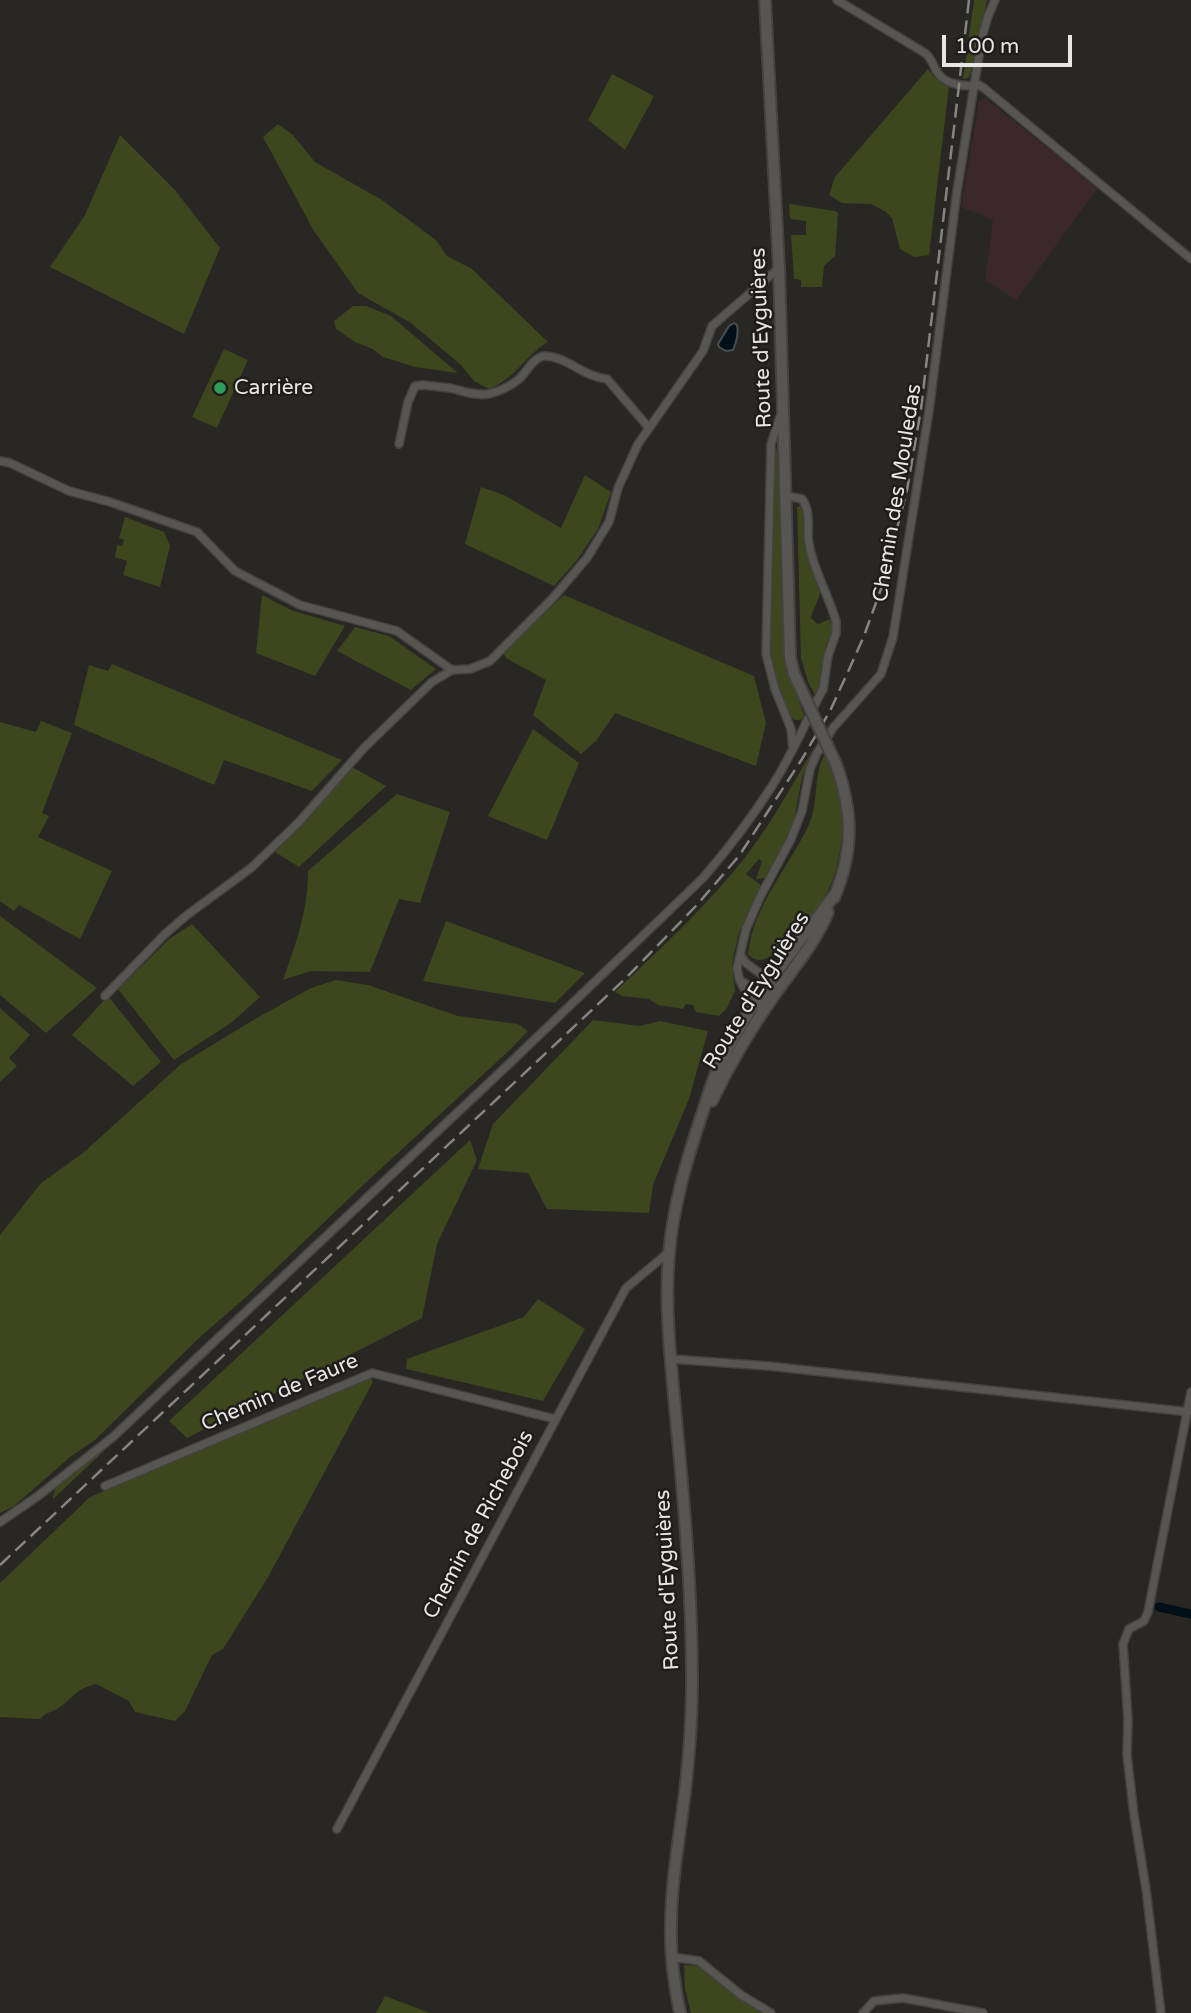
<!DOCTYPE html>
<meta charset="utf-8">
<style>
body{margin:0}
#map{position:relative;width:1191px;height:2013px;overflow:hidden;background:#282724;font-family:"Varela Round",sans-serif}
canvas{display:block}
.scale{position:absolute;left:942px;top:35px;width:130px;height:32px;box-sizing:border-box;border:4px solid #e7e6e4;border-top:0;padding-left:9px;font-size:21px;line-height:24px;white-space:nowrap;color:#e7e6e4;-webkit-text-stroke:5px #1e1d1b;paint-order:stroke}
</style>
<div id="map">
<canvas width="1191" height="2013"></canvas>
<div class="scale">100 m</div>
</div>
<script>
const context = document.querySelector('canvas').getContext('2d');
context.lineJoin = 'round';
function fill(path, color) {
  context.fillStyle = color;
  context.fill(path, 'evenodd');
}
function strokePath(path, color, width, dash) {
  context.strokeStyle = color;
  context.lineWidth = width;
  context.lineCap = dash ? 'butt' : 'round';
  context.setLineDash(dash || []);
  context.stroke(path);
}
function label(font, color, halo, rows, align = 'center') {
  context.font = font + ' "Varela Round",sans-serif';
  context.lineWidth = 5;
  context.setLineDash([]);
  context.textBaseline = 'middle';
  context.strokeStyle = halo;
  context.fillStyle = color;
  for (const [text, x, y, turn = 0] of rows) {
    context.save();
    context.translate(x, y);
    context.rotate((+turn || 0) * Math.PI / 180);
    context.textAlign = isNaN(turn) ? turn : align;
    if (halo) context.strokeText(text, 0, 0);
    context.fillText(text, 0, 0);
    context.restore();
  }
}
fill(new Path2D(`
 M985 98 1098 188 1016 300 985 280 993 220 961 207 979 101Z`), '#3b282c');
fill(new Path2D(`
 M974 0H987L970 75 968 78 963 79Z
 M928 69 935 78 949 86 929 255 914 257 900 249 892 218 886 212 871 204 842 203 829 195 835 177Z
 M612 74 654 96 625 150 588 120Z
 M278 124 293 135 315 162 382 200 436 240 447 256 472 269 548 342C523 357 518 377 489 389L474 381 461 365 411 323 358 293 314 231 263 137Z
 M120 135 175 190 220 248 184 334 50 267 85 215Z
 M789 204 835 211 838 213 835 256 824 266 822 287H801V280L794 279 791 235H806V221L790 219Z
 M353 306H366L391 316 458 373 415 367 383 357 373 349 355 342 336 329 334 321Z
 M224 349 248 360 217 428 192 417Z
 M778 441 781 464 783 643 791 680 804 715 803 719C798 720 796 721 791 718 778 708 771 667 769 651L775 457Z
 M585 475 611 492 598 529 577 560 554 586 465 544 481 487 504 495 561 528Z
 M800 506C807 514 803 537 806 549 809 563 820 577 820 592 819 600 813 609 811 618L818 624 830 619 832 631 826 646 822 680 815 695 808 682 801 658 797 507Z
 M125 517 164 532 170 546 160 587 123 575 127 561 115 557 117 545 122 546 124 540 119 538Z
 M262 595 291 610 345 626 315 676 256 653Z
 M564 595 754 676 766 723 756 766 615 713 596 741 581 754 533 715 546 680 506 658 503 652Z
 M355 627 389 636 436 669 411 690 337 651Z
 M112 664 342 760 312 791 224 760 214 785 74 725 89 665 108 671Z
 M41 721 72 733 42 813 49 816 38 837 112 871 80 939 19 905 14 911 0 901V722L36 732Z
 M533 729 579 763 547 840 488 816Z
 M814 748 802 777 793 827 765 878 756 879 762 861 759 859 746 874 761 885 739 933 732 964 735 991 727 1008 719 1016 696 1012 693 1005 686 1004 683 1009 658 1005 649 999 622 996 615 992C664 945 715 899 755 844 777 813 795 780 814 748Z
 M825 754C838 782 846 813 841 844 839 860 835 876 828 891 819 908 768 981 748 954 753 905 791 865 810 822 819 799 813 773 825 754Z
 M352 767 386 786 299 867 275 852Z
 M397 794 450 812 420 903 399 899 370 972 311 971 283 980C296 943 308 911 308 871Z
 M0 916 97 988 46 1033 0 995Z
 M446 921 585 973 555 1003 423 981Z
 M192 924 260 997 231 1023 174 1060 118 989 169 939Z
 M336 980 368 985 458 1016 518 1024 528 1031 512 1048 360 1188 245 1298 199 1338 95 1440 70 1457 14 1506 0 1513V1235L41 1183 83 1153 181 1064 255 1019 311 988Z
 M108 996 161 1062 133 1086 72 1035Z
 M0 1008 30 1035 9 1058 17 1066 0 1082Z
 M593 1020 640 1026 660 1021 708 1031 689 1099 653 1185 649 1213 547 1209 528 1173 478 1169 493 1124Z
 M470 1140 477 1160 437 1244 422 1318 187 1438 169 1421Z
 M538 1299 585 1329 543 1401 406 1369 407 1359 524 1317Z
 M371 1377 373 1382 267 1579 223 1649 212 1655 185 1711 175 1721 135 1712 129 1701 96 1684C74 1690 76 1696 60 1707 53 1712 46 1712 40 1719L0 1717V1583L90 1497Z
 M105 1450 53 1499C53 1479 90 1460 105 1450Z
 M684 1965 702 1966 755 2008 766 2013H691L685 1989Z
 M385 1996 430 2013H376Z`), '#3d461d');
const water = new Path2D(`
 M734 323 737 325C739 333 736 343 733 350L726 351 719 347 718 344 729 326Z`);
fill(water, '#011018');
strokePath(water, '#465055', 2);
strokePath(new Path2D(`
 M1159 1607 1191 1614`), '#011018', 9);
const street = new Path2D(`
 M837 0 925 53C932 59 933 65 937 72 945 85 966 87 979 85L985 89 1191 259
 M780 417 771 444 766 654 775 689 791 729 793 749
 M399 444 408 402 415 386 423 385C432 386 441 387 450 388 463 391 475 396 488 394 498 392 510 386 518 380 526 374 534 355 546 356 567 357 584 377 607 379L649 428
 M0 461 10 463 69 491 110 502 197 532 235 571 300 605 397 631 452 670 470 669 490 661 552 599 587 558 609 522 618 488 638 444 703 351 712 326 779 268
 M786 496 802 499C810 510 808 523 808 536 810 563 828 594 836 621V633L828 656 823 690
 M741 956 746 963 770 981 772 985 760 1008
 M740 981 757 989 765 990
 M105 996 165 934 187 915 251 868 299 822 364 748 432 682 452 670
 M755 1001 743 987 739 978 737 968 746 929 760 897 791 839 802 811 810 769 817 753 833 728 881 674 893 637 929 411 957 191 982 37 988 16 995 0
 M671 1359 768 1366 1189 1412
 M105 1486 372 1373 555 1419
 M0 1522 38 1496 113 1437 510 1063 703 878C728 849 751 819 772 786 792 755 806 721 823 689
 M337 1829 626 1288 669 1252
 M672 1957 699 1961 741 1995 771 2013
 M863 2013 874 2001 903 1998 983 2013
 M1161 2013 1146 1889 1134 1815 1127 1755 1128 1720 1123 1644 1129 1629 1144 1621 1148 1612 1191 1392`);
const secondary = new Path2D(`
 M765 0 779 268 790 657 794 674
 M834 898C854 850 853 812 836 764
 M712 1101C730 1063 751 1028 775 994 793 969 817 940 828 912
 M680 2013C674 1984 670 1955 671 1926 671 1889 677 1852 682 1815 688 1771 692 1725 692 1681 692 1597 685 1513 677 1429 672 1371 664 1312 669 1254 673 1207 686 1162 701 1117 706 1103 710 1087 716 1073 745 1007 793 951 836 893`);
strokePath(street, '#444341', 10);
strokePath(secondary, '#444341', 14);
strokePath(street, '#575653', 7);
strokePath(secondary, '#575653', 10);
strokePath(new Path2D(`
 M0 1565 627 977 696 906 739 856 802 759 830 711 847 674 864 636 882 586 907 490 921 409 969 0`), '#868583', 2.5, [14, 7]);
const secondaryBridge = new Path2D(`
 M794 674 836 764`);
strokePath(secondaryBridge, '#444341', 14, []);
strokePath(secondaryBridge, '#575653', 10);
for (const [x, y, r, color] of [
 [220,388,7,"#2e9e5b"]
]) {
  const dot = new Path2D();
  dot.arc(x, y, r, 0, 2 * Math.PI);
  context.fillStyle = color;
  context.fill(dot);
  strokePath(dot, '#1e1d1b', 2.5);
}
label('21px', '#e7e6e4', '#1e1d1b', [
 ["Route d'Eyguières",762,338,-92],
 ["Chemin des Mouledas",898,493,-81],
 ["Route d'Eyguières",757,991,-58],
 ["Chemin de Faure",280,1393,-23],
 ["Chemin de Richebois",479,1525,-62],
 ["Route d'Eyguières",668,1580,-93]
]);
label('21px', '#e7e6e4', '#1e1d1b', [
 ["Carrière",234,388]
], 'left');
</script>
